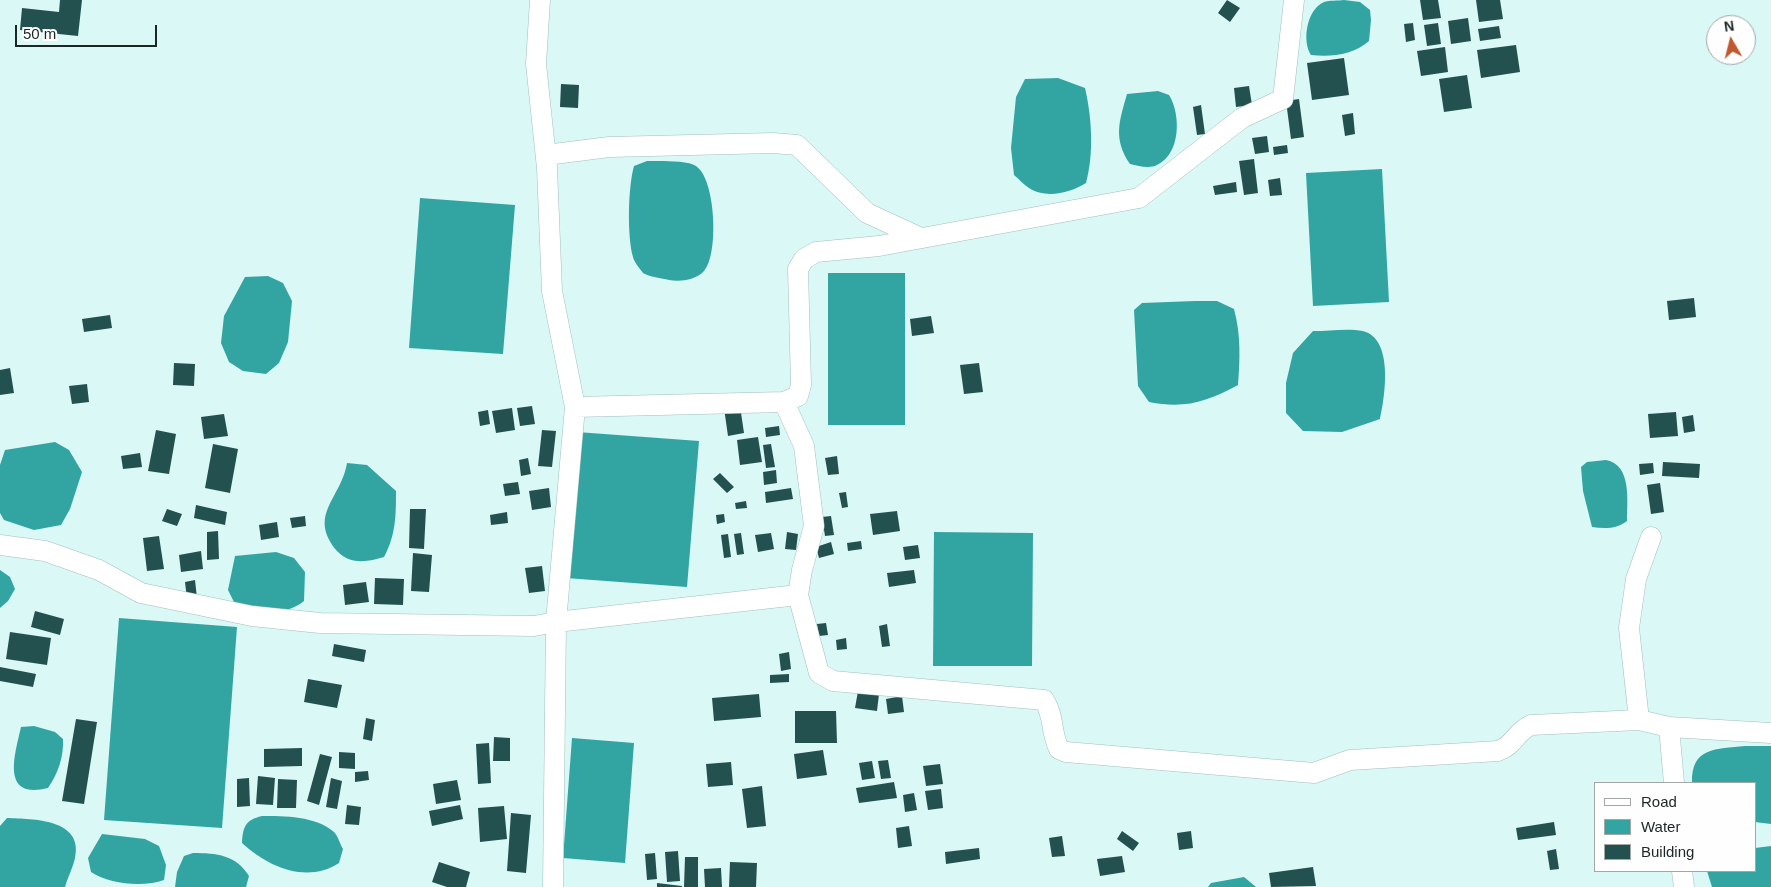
<!DOCTYPE html>
<style>
body{margin:0}
#map{position:relative;width:1771px;height:887px;overflow:hidden;background:#daf8f6;font-family:Helvetica,sans-serif}
canvas{display:block}
.legend{position:absolute;left:1594px;top:782px;width:162px;height:90px;box-sizing:border-box;background:#fefefe;border:1px solid #a3a8a7;margin:0;padding:6px 9px;list-style:none;font-size:15px;color:#1b2625}
.legend li{display:flex;align-items:center;gap:10px;height:25px}
.legend b{width:25px;border:1px solid #a3a8a7}
.north{position:absolute;left:1706px;top:15px;width:50px;height:50px;box-sizing:border-box;background:#fefefe;border:1px solid #a3a8a7;border-radius:50%;rotate:352deg;font-size:14px;font-weight:700;line-height:20px;text-align:center;color:#1b2625}
.north::after{content:'';display:block;margin:auto;width:18px;height:22px;background:#c05a2e;clip-path:polygon(50% 0,100% 100%,50% 72%,0 100%)}
.scale{position:absolute;left:15px;top:25px;width:142px;height:22px;box-sizing:border-box;border:2px solid #1b2625;border-top:0;padding-left:6px;font-size:15px;line-height:18px;white-space:nowrap;color:#1b2625;-webkit-text-stroke:4px #fefefe;paint-order:stroke}
</style>
<div id="map">
<canvas width="1771" height="887"></canvas>
<ul class="legend">
<li><b style="height:6px;background:#fff"></b>Road</li>
<li><b style="height:14px;background:#32a5a2"></b>Water</li>
<li><b style="height:14px;background:#23514f"></b>Building</li>
</ul>
<div class="north">N</div>
<div class="scale">50 m</div>
</div>
<script>
const context = document.querySelector('canvas').getContext('2d');
context.lineJoin = 'round';
function fill(path, color) {
  context.fillStyle = color;
  context.fill(path, 'evenodd');
}
function strokePath(path, color, width, dash) {
  context.strokeStyle = color;
  context.lineWidth = width;
  context.lineCap = dash ? 'butt' : 'round';
  context.setLineDash(dash || []);
  context.stroke(path);
}
fill(new Path2D(`
 M1344 0 1360 2 1370 10 1371 20 1369 41C1353 55 1332 57 1311 55 1302 42 1306 10 1324 2 1329 0 1338 1 1344 0Z
 M1058 78 1085 88C1092 118 1094 154 1086 183 1070 193 1046 199 1029 188 1024 185 1019 179 1014 175L1011 148 1016 97 1025 79Z
 M1158 91 1169 95C1181 114 1181 154 1157 165 1149 169 1139 166 1130 164 1113 139 1119 122 1127 94Z
 M647 161C659 161 687 160 696 166 716 179 719 255 704 271 696 280 680 282 669 280 662 278 649 277 643 273 640 269 634 262 633 257 627 236 628 187 634 166Z
 M1382 169 1389 302 1313 306 1306 173Z
 M420 198 515 205 503 354 409 348Z
 M828 273H905V425H828Z
 M268 276 283 283 292 301 288 342 279 363 266 374 243 371 229 362 221 343 224 316 245 277Z
 M1195 301H1217L1234 309C1241 335 1240 359 1238 385 1206 402 1185 409 1149 402L1138 386 1134 310 1142 303Z
 M1313 331C1329 331 1348 328 1363 331 1394 339 1385 397 1380 419L1342 432 1303 431 1286 413V383L1293 353Z
 M577 432 699 441 687 587 566 578Z
 M55 442 69 450 82 472 70 509 61 525 34 530 4 520 0 513V465L5 450Z
 M1606 460C1632 465 1627 501 1627 521 1617 529 1605 529 1592 527L1583 491 1581 467 1587 462Z
 M347 463 367 465 396 491C396 515 396 535 384 557 368 562 350 565 337 551 307 515 341 499 347 463Z
 M934 532 1033 533 1032 666H933Z
 M276 552 294 558 305 572 304 601C283 618 260 609 236 606L228 590 235 556Z
 M0 570 10 577 15 589 8 601 0 608Z
 M119 618 237 627 222 828 104 820Z
 M34 726 55 732 63 739C64 756 58 774 48 788 0 800 15 754 21 727Z
 M572 738 634 743 625 863 563 858Z
 M1745 746H1771V824L1755 822V783H1692C1691 747 1716 749 1745 746Z
 M262 816C284 816 316 816 334 832 338 836 340 844 343 849L339 863C307 884 268 867 242 843 243 827 245 820 262 816Z
 M7 818C33 819 84 819 75 858 73 867 68 877 65 887H0V826Z
 M102 834 145 839 159 846 166 865 164 880C145 887 110 885 91 872L88 858Z
 M1771 846V887H1712L1707 871H1755V848Z
 M193 853C217 853 236 855 249 876L246 887H175L177 872 184 856Z
 M1244 877 1256 887H1208L1211 883Z`), '#32a5a2');
fill(new Path2D(`
 M60 0H82L78 36 20 30 22 8 59 12Z
 M1227 0 1240 8 1230 22 1218 13Z
 M1420 0H1438L1441 18 1423 20Z
 M1476 0H1500L1503 19 1479 22Z
 M1468 18 1471 41 1451 44 1448 21Z
 M1413 23 1415 40 1406 42 1404 24Z
 M1438 23 1441 44 1427 46 1424 25Z
 M1499 26 1501 38 1480 41 1478 29Z
 M1516 45 1520 72 1481 78 1477 50Z
 M1445 47 1448 72 1421 76 1417 51Z
 M1344 58 1349 95 1312 100 1307 63Z
 M1467 75 1472 108 1444 112 1439 79Z
 M561 84 579 85 578 108 560 107Z
 M1249 86 1252 105 1236 107 1234 88Z
 M1299 99 1304 137 1291 139 1286 101Z
 M1201 105 1205 134 1197 135 1193 107Z
 M1353 113 1355 134 1345 136 1342 115Z
 M1267 136 1269 152 1255 154 1252 138Z
 M1287 145 1288 153 1274 155 1273 147Z
 M1254 159 1258 193 1244 195 1239 161Z
 M1280 178 1282 195 1270 196 1268 180Z
 M1236 182 1237 192 1215 195 1213 186Z
 M1694 298 1696 317 1669 320 1667 301Z
 M110 315 112 328 84 332 82 319Z
 M931 316 934 333 912 336 910 319Z
 M174 363 195 364 194 386 173 385Z
 M979 363 983 392 964 394 960 365Z
 M10 368 14 393 0 395V370Z
 M87 384 89 402 72 404 69 386Z
 M532 406 535 424 520 426 517 408Z
 M740 406 744 433 728 436 724 408Z
 M512 408 515 430 496 433 492 411Z
 M488 410 490 424 480 426 478 412Z
 M1676 412 1678 436 1650 438 1648 414Z
 M224 414 228 436 204 439 201 417Z
 M1693 415 1695 431 1684 433 1682 417Z
 M779 426 780 435 766 437 765 428Z
 M156 430 176 434 169 474 148 471Z
 M542 430 556 431 552 467 538 466Z
 M758 437 762 462 740 465 737 440Z
 M213 444 238 449 230 493 205 488Z
 M771 444 775 467 766 468 763 445Z
 M140 453 142 467 123 469 121 456Z
 M837 456 839 474 828 475 825 458Z
 M528 458 531 474 521 476 519 460Z
 M1663 462 1700 464 1699 478 1662 476Z
 M1653 463 1654 473 1640 475 1639 464Z
 M776 470 777 483 764 485 763 472Z
 M720 473 734 487 727 493 713 479Z
 M518 482 520 494 505 496 503 484Z
 M1660 483 1664 512 1651 514 1647 485Z
 M549 488 551 507 532 510 529 491Z
 M791 488 793 499 766 503 765 492Z
 M846 492 848 507 842 508 839 493Z
 M746 501 747 508 736 509 735 503Z
 M196 505 227 512 225 525 194 518Z
 M167 509 182 514 177 526 162 521Z
 M410 509H426L424 549 409 548Z
 M897 511 900 531 873 535 870 514Z
 M507 512 508 523 491 525 490 515Z
 M724 514 725 522 717 524 716 515Z
 M305 516 306 526 292 528 290 518Z
 M831 516 834 535 825 536 822 517Z
 M277 522 279 537 261 540 259 525Z
 M218 531 219 559 207 560V532Z
 M787 532 798 534 796 550 785 549Z
 M741 533 744 554 737 555 734 534Z
 M771 533 774 549 758 552 755 535Z
 M728 534 731 557 724 558 721 535Z
 M159 536 164 569 147 571 143 538Z
 M861 541 862 549 848 551 847 543Z
 M831 542 834 554 819 558 816 547Z
 M918 545 920 558 905 560 903 547Z
 M201 551 203 569 181 572 179 555Z
 M413 553 432 555 429 592 411 591Z
 M542 566 545 591 529 593 525 568Z
 M914 570 916 583 889 587 887 573Z
 M375 578 404 579 403 605 374 604Z
 M195 580 197 598 187 599 185 582Z
 M366 582 369 602 345 605 343 585Z
 M35 611 64 619 60 635 31 627Z
 M826 623 828 635 819 636 817 624Z
 M887 624 890 646 882 647 879 626Z
 M10 632 51 638 47 665 6 659Z
 M846 638 847 649 837 650 836 640Z
 M334 644 366 650 364 662 332 656Z
 M789 652 791 669 781 671 779 654Z
 M0 667 36 674 33 687 0 681Z
 M789 674V682L770 683V675Z
 M308 679 342 685 337 708 304 702Z
 M858 691 879 694 877 711 855 708Z
 M759 694 761 717 714 721 712 698Z
 M902 696 904 712 888 714 886 699Z
 M795 711H836L837 743H795Z
 M366 718 375 720 372 741 363 739Z
 M76 719 97 722 84 804 62 801Z
 M494 737 510 738V761H493Z
 M489 743 491 783 478 784 476 744Z
 M302 748V766L264 767V749Z
 M823 750 827 775 797 779 794 754Z
 M339 752 355 753V769L339 768Z
 M320 754 332 757 319 805 307 801Z
 M888 760 891 778 881 779 878 761Z
 M872 761 875 778 862 780 859 763Z
 M731 762 733 785 708 787 706 764Z
 M940 764 943 784 926 786 923 766Z
 M368 771 369 780 355 782V772Z
 M258 776 275 778 273 805 256 804Z
 M249 778 250 806 237 807V779Z
 M331 778 342 781 337 809 326 807Z
 M278 779 297 780 296 808H277Z
 M457 780 461 800 436 804 433 784Z
 M894 782 897 798 859 803 856 788Z
 M762 786 766 826 747 828 742 789Z
 M941 789 943 808 928 810 925 791Z
 M914 793 917 810 905 812 903 795Z
 M347 805 361 807 359 825 345 824Z
 M460 805 463 819 432 826 429 811Z
 M504 806 507 839 480 842 478 808Z
 M511 813 531 815 526 873 507 871Z
 M1554 822 1556 835 1518 840 1516 828Z
 M909 826 912 846 898 848 896 828Z
 M1122 831 1139 843 1133 851 1117 839Z
 M1191 831 1193 848 1179 850 1177 833Z
 M1062 836 1065 856 1052 857 1049 838Z
 M979 848 980 859 946 864 945 852Z
 M1556 849 1559 869 1550 870 1547 851Z
 M678 851 680 881 667 882 665 852Z
 M655 853 657 879 647 880 645 854Z
 M1122 856 1125 872 1100 876 1097 859Z
 M685 857H698V887H684Z
 M439 862 470 872 466 887H447L432 882Z
 M730 862 757 863 756 887H729Z
 M1313 867 1316 886 1271 887 1269 873Z
 M721 868 722 887H705L704 869Z
 M657 883 682 886V887H657Z`), '#23514f');
const street = new Path2D(`
 M540 0 536 64 547 168 552 291 575 407
 M546 155 609 147 773 143 797 145 867 213 921 238
 M784 402 804 446 814 526 802 570 798 595
 M1651 537 1636 579 1629 628 1639 720 1669 727 1674 783
 M0 545 45 551 99 570 141 593 252 616 320 623 534 626 556 622 575 407 784 402 798 396 801 385 798 269 804 259 816 252 879 246 1139 198 1242 118 1283 99 1294 0
 M1669 727 1771 733
 M1682 871 1684 887
 M553 887 556 622 798 595 819 673 833 681 1044 700C1055 717 1050 731 1059 749L1066 752 1314 773 1350 760 1498 751C1516 744 1514 733 1531 725L1639 720`);
strokePath(street, '#a2bfbd', 21);
strokePath(street, '#fff', 20);
</script>
